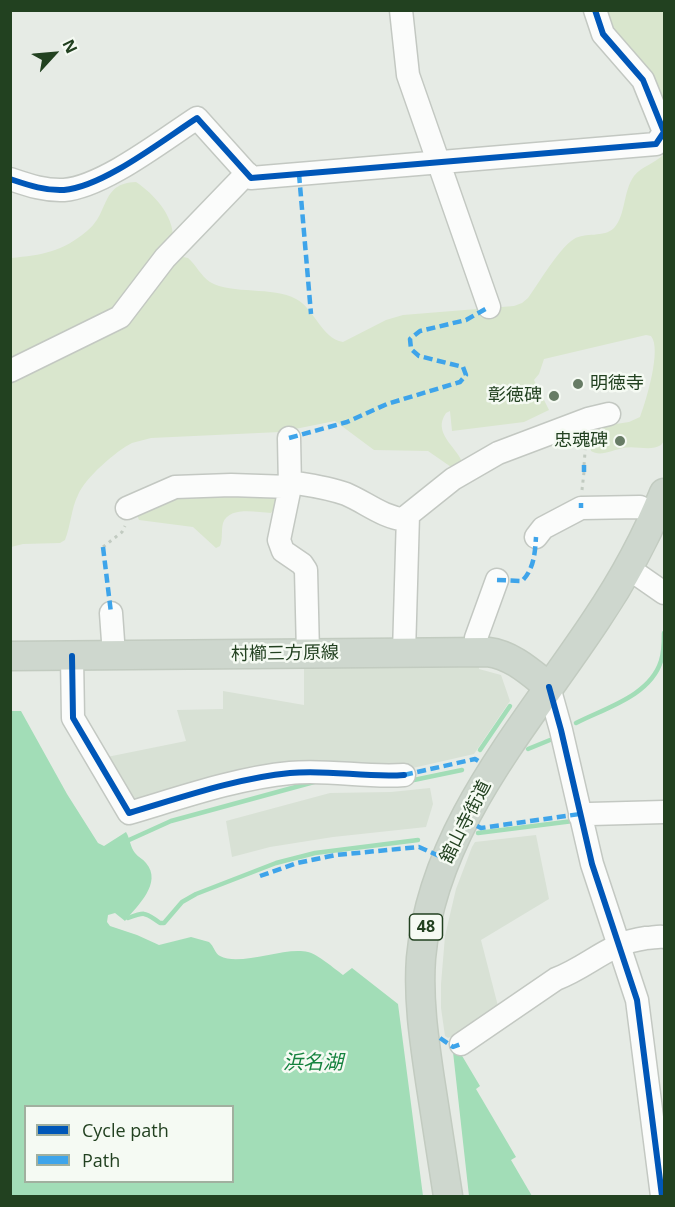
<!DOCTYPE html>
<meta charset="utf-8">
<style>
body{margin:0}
#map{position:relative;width:675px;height:1207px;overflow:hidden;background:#e6ebe5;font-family:"Open Sans",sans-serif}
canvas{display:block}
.frame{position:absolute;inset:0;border:12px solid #224120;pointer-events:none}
.legend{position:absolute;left:24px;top:1105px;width:210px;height:78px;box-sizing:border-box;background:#f5faf3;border:2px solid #a1b09f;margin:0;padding:8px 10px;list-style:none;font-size:18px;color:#224120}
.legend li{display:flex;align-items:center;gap:12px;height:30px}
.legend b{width:30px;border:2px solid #a1b09f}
.north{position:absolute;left:24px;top:24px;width:60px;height:60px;-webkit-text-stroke:4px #f5faf3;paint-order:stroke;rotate:64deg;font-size:16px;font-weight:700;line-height:24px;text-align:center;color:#224120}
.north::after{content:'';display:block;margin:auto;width:21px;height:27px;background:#224120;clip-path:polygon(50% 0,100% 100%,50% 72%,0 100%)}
</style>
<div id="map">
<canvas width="675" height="1207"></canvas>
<div class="frame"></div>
<ul class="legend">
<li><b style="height:8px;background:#0057b8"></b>Cycle path</li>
<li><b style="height:8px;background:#3ea4ea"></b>Path</li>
</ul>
<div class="north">N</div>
</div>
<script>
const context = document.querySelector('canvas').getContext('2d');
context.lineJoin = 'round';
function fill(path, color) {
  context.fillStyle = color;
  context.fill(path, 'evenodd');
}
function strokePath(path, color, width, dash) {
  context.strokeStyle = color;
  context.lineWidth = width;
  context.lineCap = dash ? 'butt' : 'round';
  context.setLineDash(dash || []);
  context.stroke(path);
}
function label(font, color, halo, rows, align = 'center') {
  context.font = font + ' "Open Sans","Noto Sans JP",sans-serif';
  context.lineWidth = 5;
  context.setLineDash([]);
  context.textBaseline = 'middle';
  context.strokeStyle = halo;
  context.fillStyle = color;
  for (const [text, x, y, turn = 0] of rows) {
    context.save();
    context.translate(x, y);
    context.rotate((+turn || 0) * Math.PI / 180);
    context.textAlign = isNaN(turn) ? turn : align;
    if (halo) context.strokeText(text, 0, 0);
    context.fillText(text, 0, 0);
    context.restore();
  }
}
fill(new Path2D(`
 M479 664V669L501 675 510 701 474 754 404 770 376 771 136 805 102 758 186 741 177 710 223 709V691L304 705V666Z
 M430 788 433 804 426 827 333 837 270 847 232 857 226 821 330 793 391 792Z
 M536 835 549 899 481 940 499 1010 476 1026 448 1038 445 1036 441 1008V984L445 936 456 889 472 847 475 842Z`), '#d8e1d5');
fill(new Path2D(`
 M602 11H664V118L615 39Z
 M664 154V441L661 445C650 452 636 445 623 448 613 450 600 457 591 451 590 443 590 433 596 427L629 422 640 417C646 401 662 349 651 336L646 335 544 359 539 374 534 380 549 410 524 422 452 431 450 411 446 413C432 433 456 446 462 462L454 469 428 451 374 450 335 421 280 432 151 438C145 440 138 441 132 443 116 451 85 478 78 495 71 509 71 525 65 540L60 543 23 544 11 547V378L117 326 178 256 188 258C196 265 201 276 210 282 232 295 273 286 296 299 315 309 321 338 343 342L386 320 403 315 514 306 522 303 528 298C539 283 559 248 574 239 585 232 604 238 614 228 626 215 623 191 634 176 642 166 656 163 664 154Z
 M136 182C154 194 173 215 173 237L126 303 11 365V258C42 255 62 252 87 231 110 213 100 183 136 182Z
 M169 494H277L275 508 271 513C256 512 229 506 223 523 221 531 223 539 220 546L216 548 193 527 139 520 137 515Z`), '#d9e6cd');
fill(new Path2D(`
 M10 711H21L67 794 98 843 104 846 126 832C130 838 130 847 135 853 138 857 143 859 146 863 163 883 137 906 125 921L115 913 108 915 107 922 110 926 137 935 159 945 191 937 209 942C214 946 215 954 220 956 240 967 285 946 308 952 317 954 335 969 343 975L352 968 398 1004 423 1196H11ZM26 1106H232V1182H26Z
 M458 1049 480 1086 476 1089 516 1157 511 1160 532 1196H469L453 1052Z`), '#a2ddb7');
strokePath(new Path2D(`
 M576 723C605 708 650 696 661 661 664 652 664 643 664 633
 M528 749 550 740
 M480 750 510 706
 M409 781 462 770
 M478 833 573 821
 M129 840 171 821 314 782
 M128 918C147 911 145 913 160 923H164L182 902 196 894 276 863 315 853 418 840`), '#a2ddb7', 4.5);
const minor = new Path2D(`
 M401 10 408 75 489 307
 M10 179C28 185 45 191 64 190 103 187 163 140 197 118L251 178 656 144 664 132 643 80 603 34 595 10
 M10 371 120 317 165 258 247 173
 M289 438 290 487 279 540 283 551 302 564 306 570 308 653
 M290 482C309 485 327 487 346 494 367 503 382 517 406 520
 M127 508 175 487 231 485 290 487
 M536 537 543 528 581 508 640 507 655 514
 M628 568 664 593
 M111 613 114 655
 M476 652V638L497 580
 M404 653 408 515 453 479 498 453 588 419 609 414
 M72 656 73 718 129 813C180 798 237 778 290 773 328 769 366 778 404 775
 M549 687 561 730 592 864 637 1000 662 1196
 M580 816 590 814 664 812
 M461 1044 556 979C590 966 608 943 646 938 652 938 658 936 664 937`);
const major = new Path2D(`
 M10 656 488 652C512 655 530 672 549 687
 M448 1196C442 1158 436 1119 430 1080 424 1039 418 999 421 958 433 827 526 726 596 620 623 580 646 538 664 493`);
strokePath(minor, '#c3c8c2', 25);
strokePath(major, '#c2cbc0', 31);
strokePath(new Path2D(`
 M584 465 586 440
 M582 490 584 472
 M103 547 122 532 125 526`), '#c2cbc1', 3, [3, 4.5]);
strokePath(minor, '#fbfcfb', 22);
strokePath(major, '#ced7ce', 28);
strokePath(new Path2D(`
 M299 174 311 314
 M289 438 347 422 387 404 460 382 466 375 463 367 419 356 411 349 410 339 420 331 466 320 489 307
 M584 472V465
 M581 508V503
 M103 547 111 613
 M497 580 522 581C534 569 535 553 536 537
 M404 775 475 759 480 762
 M477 826 481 828 580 814
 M260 876 297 863 336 855 419 847 446 859
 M440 1038 453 1047 461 1044`), '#3ea4ea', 4.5, [9, 4.5]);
strokePath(new Path2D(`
 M10 179C28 185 45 191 64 190 103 187 163 140 197 118L251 178 656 144 664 132 643 80 603 34 595 10
 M72 656 73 718 129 813C180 798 237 778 290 773 328 769 366 778 404 775
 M549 687 561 730 592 864 637 1000 662 1196`), '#0057b8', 6);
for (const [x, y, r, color] of [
 [578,384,6,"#677c65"],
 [554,396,6,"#677c65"],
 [620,441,6,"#677c65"]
]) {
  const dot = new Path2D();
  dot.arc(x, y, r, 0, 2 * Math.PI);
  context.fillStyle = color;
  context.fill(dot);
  strokePath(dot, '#f5faf3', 2);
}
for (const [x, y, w] of [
 [426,927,33]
]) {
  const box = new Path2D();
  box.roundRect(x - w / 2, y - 13, w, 26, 4.5);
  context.fillStyle = '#f5faf3';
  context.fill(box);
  strokePath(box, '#224120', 1.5);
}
label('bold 16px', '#224120', null, [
 ["48",426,927]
]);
label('18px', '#224120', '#f5faf3', [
 ["明徳寺",590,384,"left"],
 ["彰徳碑",542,396],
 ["忠魂碑",608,441]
], 'right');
label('18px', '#224120', '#f5faf3', [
 ["村櫛三方原線",285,654,-1],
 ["舘山寺街道",466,822,-63]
]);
label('italic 20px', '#15823e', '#f5faf3', [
 ["浜名湖",313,1063]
]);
</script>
